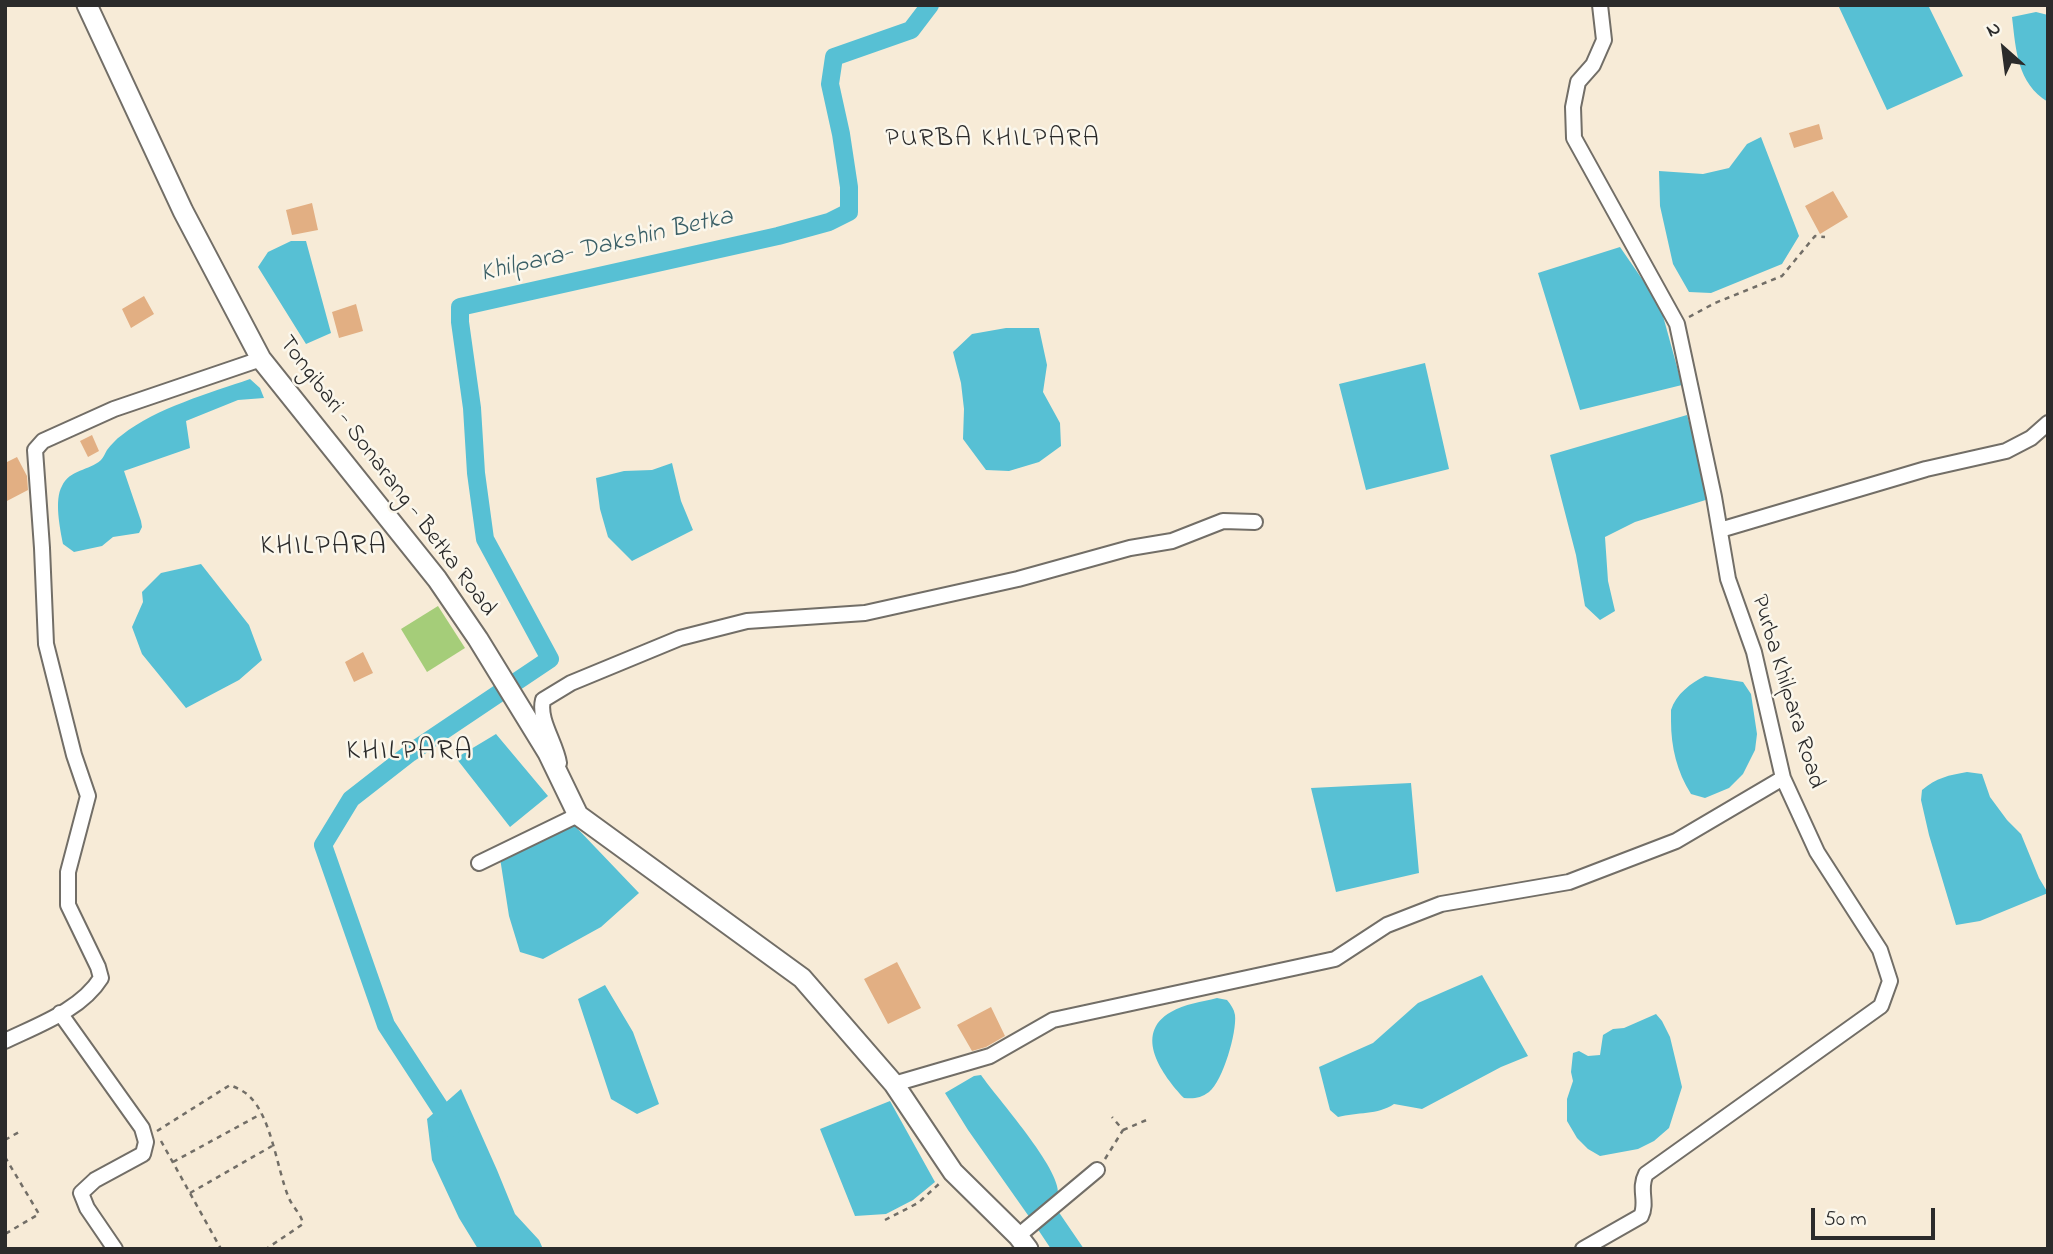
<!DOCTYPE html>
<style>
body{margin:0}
#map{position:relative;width:2053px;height:1254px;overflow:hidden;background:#f7ebd7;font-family:"Indie Flower",sans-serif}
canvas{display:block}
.frame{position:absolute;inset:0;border:7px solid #2b2b2b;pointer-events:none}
.north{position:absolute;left:1969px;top:14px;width:70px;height:70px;-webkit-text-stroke:5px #fbf7ec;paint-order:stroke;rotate:332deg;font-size:19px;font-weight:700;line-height:28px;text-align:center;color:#2b2b2b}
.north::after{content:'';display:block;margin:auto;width:24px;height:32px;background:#2b2b2b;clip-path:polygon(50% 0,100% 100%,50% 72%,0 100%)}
.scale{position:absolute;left:1811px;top:1208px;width:124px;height:32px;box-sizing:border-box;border:4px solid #2b2b2b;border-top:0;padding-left:9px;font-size:21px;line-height:24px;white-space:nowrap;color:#2b2b2b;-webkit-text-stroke:5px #fbf7ec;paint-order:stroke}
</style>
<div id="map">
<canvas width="2053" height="1254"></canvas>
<div class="frame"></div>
<div class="north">N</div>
<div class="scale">50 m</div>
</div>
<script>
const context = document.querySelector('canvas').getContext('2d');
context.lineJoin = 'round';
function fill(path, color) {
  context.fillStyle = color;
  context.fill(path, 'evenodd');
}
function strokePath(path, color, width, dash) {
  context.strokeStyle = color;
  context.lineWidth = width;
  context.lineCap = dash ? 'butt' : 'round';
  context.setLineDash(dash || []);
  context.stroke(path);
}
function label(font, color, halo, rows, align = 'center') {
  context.font = font + ' "Indie Flower",sans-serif';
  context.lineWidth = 5;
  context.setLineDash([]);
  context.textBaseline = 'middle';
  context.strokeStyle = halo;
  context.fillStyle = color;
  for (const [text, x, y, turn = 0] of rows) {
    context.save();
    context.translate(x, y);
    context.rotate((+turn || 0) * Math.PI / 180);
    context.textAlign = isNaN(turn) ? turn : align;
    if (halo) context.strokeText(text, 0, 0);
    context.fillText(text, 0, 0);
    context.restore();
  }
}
fill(new Path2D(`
 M438 606 465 648 427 672 401 629Z`), '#a5cd79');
fill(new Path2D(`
 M1838 5H1928L1963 76 1887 110Z
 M2036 12 2048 15V102C2017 83 2016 50 2012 17Z
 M1761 137 1799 236 1782 264 1711 293 1689 292 1673 264 1660 206 1659 171 1703 174 1729 168 1747 144Z
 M291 241H306L331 333 306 344 258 267 268 252Z
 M1620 247 1660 305 1682 385 1580 410 1538 273Z
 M1006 328H1039L1047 365 1043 392 1060 423 1061 446 1039 462 1009 471 986 470 963 439 964 409 961 383 953 352 972 334Z
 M1425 363 1449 469 1366 490 1339 384Z
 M250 379 260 388 264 398 238 400 186 421 190 448 124 471 141 521 142 527 139 533 113 537 102 546 74 552 63 544C60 528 54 500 62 486 70 469 89 471 101 460 104 457 105 453 107 450 111 445 116 439 122 435 156 408 210 393 250 379Z
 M1687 415 1712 498 1635 522 1605 537 1608 581 1615 611 1600 620 1585 606 1576 555 1550 455Z
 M672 463 681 501 693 530 632 561 608 537 600 509 596 478 624 471 652 470Z
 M201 564 249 625 262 660 239 680 186 708 142 654 132 627 143 602 142 592 161 573Z
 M1705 676 1743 682 1751 694 1757 734 1755 750 1743 774 1729 788 1705 798 1691 794C1677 772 1671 747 1671 721 1671 718 1671 714 1671 710 1676 694 1691 683 1705 676Z
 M496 734 548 796 510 827 456 758Z
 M1967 772 1982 774 1990 797 2007 820 2021 834 2039 878 2048 893 1980 921 1956 925 1929 835 1921 800 1922 790C1936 778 1949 775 1967 772Z
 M1411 783 1419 873 1336 892 1311 788Z
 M574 825 639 893 601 927 543 959 520 952 509 916 500 858 537 844Z
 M1482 975 1528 1056 1501 1067 1422 1109 1394 1104C1378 1115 1357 1112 1338 1117L1330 1110 1319 1067 1373 1043 1418 1003Z
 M605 985 633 1032 659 1104 637 1114 611 1099 578 999Z
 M1217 998 1227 1000C1231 1005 1234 1009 1235 1015 1237 1032 1223 1081 1209 1092 1201 1098 1194 1099 1184 1098 1163 1076 1132 1034 1171 1012 1184 1004 1202 1002 1217 998Z
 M1656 1014 1662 1021 1670 1037 1682 1087 1669 1128 1654 1141 1638 1149 1600 1156 1588 1149 1577 1138 1567 1121V1099L1573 1081 1571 1072 1573 1053 1579 1051 1588 1056 1600 1055 1603 1035 1613 1029 1624 1028Z
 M981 1075C997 1098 1061 1169 1058 1194 1056 1206 1039 1212 1030 1218L968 1130 945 1093 974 1076Z
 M461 1089 497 1170 515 1214 539 1240 543 1249H478L459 1218 432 1160 427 1119Z
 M890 1101 935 1182 913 1200 886 1214 855 1216 820 1129Z
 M1058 1211 1084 1249H1051L1037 1228Z`), '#57c0d4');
strokePath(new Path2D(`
 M451 1128 446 1117 386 1025 323 845 351 799 410 753 550 659 485 539 476 473 472 408 460 322V307L778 236 829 222 849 212V187L841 134 830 84 834 57 911 30 930 5`), '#57c0d4', 18);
fill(new Path2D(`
 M1819 124 1823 139 1794 148 1789 133Z
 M1833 191 1848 217 1820 234 1805 206Z
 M312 203 318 230 292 235 286 210Z
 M144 296 154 314 131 328 122 309Z
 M356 304 363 331 339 338 332 312Z
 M92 435 99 451 88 457 80 441Z
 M17 457 27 476 28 490 5 502V463Z
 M363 652 373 673 354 682 345 662Z
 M897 962 921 1008 888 1024 864 979Z
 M991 1007 1005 1036 986 1047 972 1051 957 1025Z`), '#e2af83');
const street = new Path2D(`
 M1720 530 1926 469 2006 451 2031 438 2048 423
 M559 763C556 743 538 720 543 700L571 683 680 638 747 621 865 613 1018 579 1130 548 1172 541 1223 521 1255 522
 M479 863 578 815
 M60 1013 142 1128 146 1142 143 1154 95 1180 81 1193 87 1208 115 1249
 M5 1041C38 1025 81 1010 101 978L98 967 68 905V872L88 796 74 755 46 644 42 548 35 450 43 441 114 409 261 359
 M894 1084 990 1056 1053 1020 1335 959 1387 925 1441 904 1569 882 1676 841 1783 778
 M1018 1236 1097 1170
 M1583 1249 1641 1216C1648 1202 1638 1189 1646 1174L1881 1006 1890 981 1880 950 1817 852 1783 778 1754 652 1728 579 1714 497 1677 324 1574 138 1573 107 1578 82 1593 65 1604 40 1600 5`);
const secondary = new Path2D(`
 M87 5 183 211 261 359 437 579 478 639 548 753 578 815 802 978 894 1084 953 1172 1018 1236 1028 1249`);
strokePath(street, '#726e67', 18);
strokePath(secondary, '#726e67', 23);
strokePath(new Path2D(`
 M1689 317 1715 303 1782 276 1815 236 1825 237
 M1123 1130 1149 1119
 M157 1131 230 1085C237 1088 244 1091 249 1096 271 1116 277 1168 288 1196 292 1207 301 1213 303 1224L266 1249
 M5 1140 19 1132
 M161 1141 221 1249
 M5 1157 39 1214 5 1234
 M1105 1159 1123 1130 1112 1117
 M173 1162 261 1114
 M190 1193 272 1146
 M885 1220 918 1203 940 1183`), '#726e67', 2.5, [5, 5]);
strokePath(street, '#fff', 14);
strokePath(secondary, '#fff', 19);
label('24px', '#2b2b2b', '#fbf7ec', [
 ["Tongibari - Sonarang - Betka Road",386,477,53],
 ["Purba Khilpara Road",1786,692,73]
]);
context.letterSpacing = '2px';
label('26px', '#2b2b2b', '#fbf7ec', [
 ["PURBA KHILPARA",993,141]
]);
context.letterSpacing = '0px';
label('italic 26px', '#3a5f66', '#fbf7ec', [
 ["Khilpara- Dakshin Betka",607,247,-13]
]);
context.letterSpacing = '2px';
label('28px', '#2b2b2b', '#fbf7ec', [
 ["KHILPARA",324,548],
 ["KHILPARA",410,753]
]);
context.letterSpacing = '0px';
</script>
